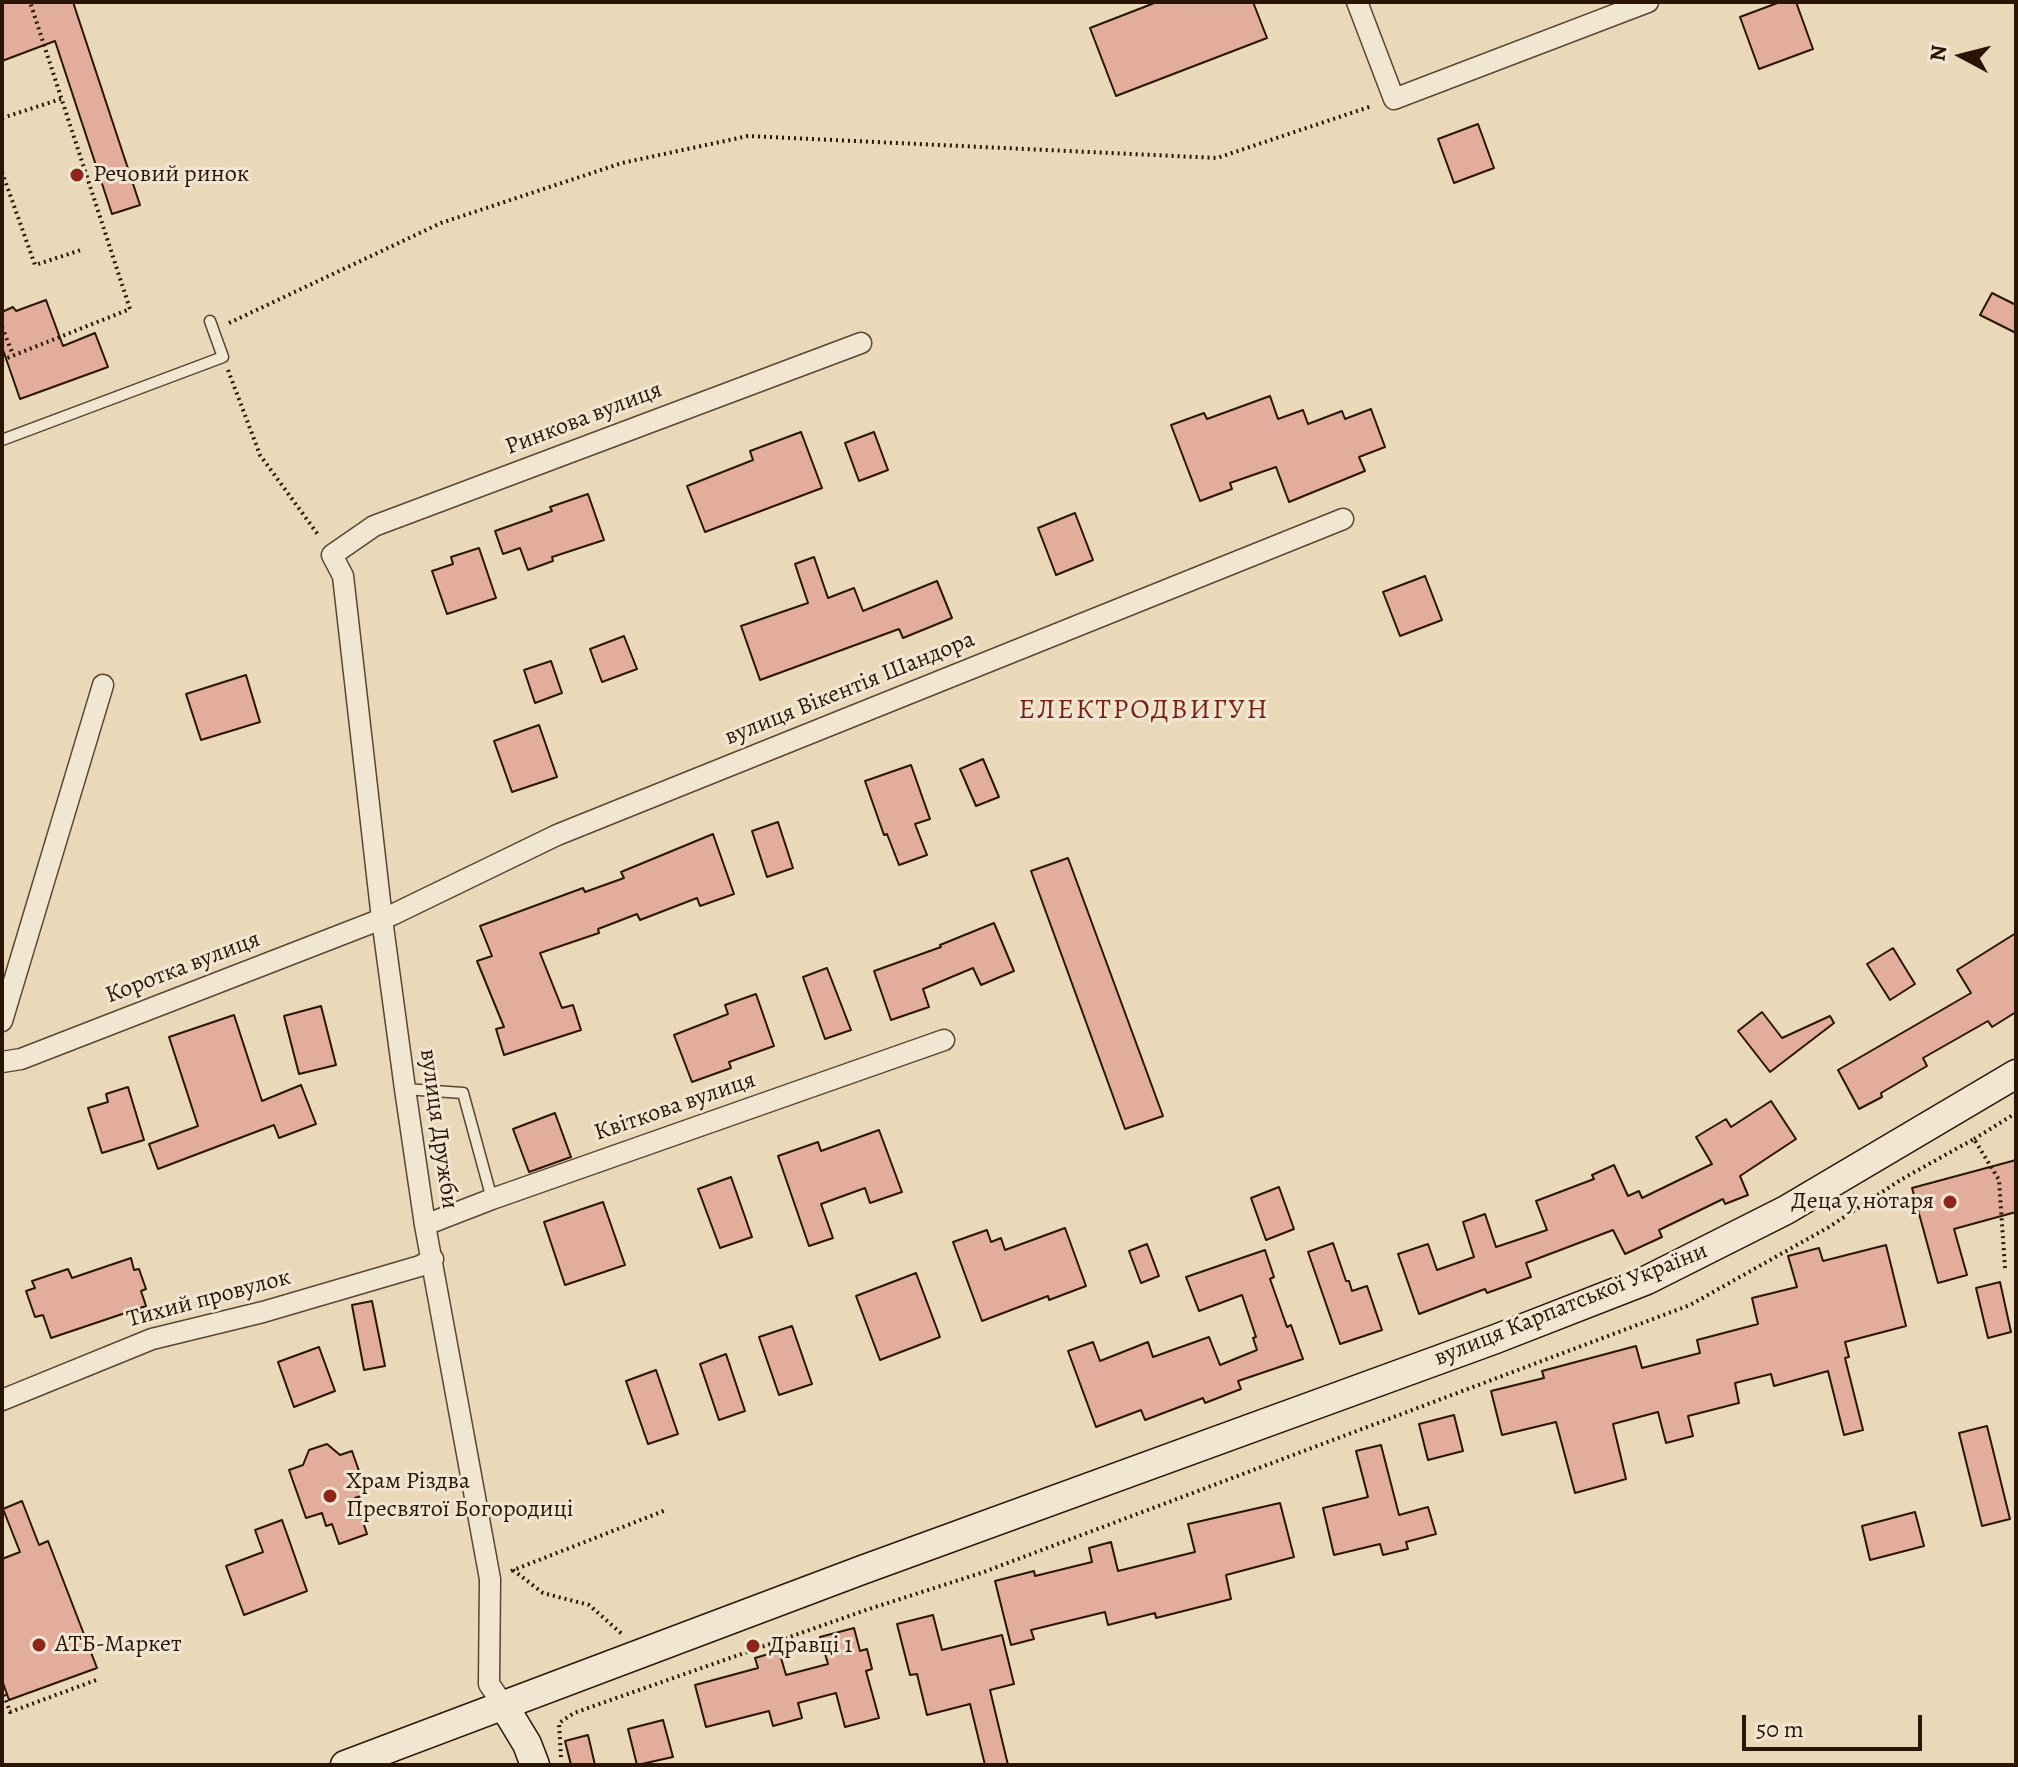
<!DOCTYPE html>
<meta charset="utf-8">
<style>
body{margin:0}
#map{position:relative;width:2018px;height:1767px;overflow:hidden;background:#e9d9b9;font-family:Alegreya,serif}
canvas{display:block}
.frame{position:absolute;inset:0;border:4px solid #2a1404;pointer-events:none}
.north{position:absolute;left:1922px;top:16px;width:80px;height:80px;-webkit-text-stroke:6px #f1e6d2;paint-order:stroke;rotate:277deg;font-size:22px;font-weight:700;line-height:32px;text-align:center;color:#2a1404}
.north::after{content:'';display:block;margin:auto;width:28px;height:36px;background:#2a1404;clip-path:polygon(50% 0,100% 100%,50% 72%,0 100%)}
.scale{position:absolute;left:1742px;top:1715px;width:180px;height:36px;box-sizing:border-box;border:4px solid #2a1404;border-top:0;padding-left:10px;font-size:24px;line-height:28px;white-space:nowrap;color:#2a1404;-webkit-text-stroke:6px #f1e6d2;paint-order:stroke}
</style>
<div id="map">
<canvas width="2018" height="1767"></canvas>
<div class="frame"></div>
<div class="north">N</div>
<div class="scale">50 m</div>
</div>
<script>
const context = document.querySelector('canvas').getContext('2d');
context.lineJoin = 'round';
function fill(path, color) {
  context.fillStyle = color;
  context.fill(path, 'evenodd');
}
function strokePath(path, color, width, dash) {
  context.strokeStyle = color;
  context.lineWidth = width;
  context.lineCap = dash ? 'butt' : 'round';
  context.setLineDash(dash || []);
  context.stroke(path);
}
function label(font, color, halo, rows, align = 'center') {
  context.font = font + ' Alegreya,serif';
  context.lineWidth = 6;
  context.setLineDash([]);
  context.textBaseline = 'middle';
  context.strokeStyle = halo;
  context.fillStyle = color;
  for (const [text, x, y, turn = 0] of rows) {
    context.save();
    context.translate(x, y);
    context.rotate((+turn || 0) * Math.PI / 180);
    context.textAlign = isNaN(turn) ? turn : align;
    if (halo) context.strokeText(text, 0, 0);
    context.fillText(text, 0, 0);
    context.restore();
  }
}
const building = new Path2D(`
 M2 2H73L140 205 112 214 55 41 2 61Z
 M1157 2H1253L1267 38 1116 96 1090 28Z
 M1780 2H1796L1813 49 1759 69 1740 17Z
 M1478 124 1494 168 1454 183 1438 139Z
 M1992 293 2016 305V333L1980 315Z
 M46 300 63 346 95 333 108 367 20 399 2 347V312L13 307 16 311Z
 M1270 396 1278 419 1303 410 1308 424 1342 411 1345 419 1371 409 1385 447 1359 457 1365 471 1289 502 1276 467 1230 483 1232 489 1200 501 1171 425 1204 413 1207 419Z
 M801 432 822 488 705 532 687 486 753 460 750 451Z
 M874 432 888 470 859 481 845 443Z
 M588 494 604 540 552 557 553 561 528 570 520 548 503 554 495 531 552 511 550 507Z
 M1075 513 1093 560 1056 575 1038 528Z
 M479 548 496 598 447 614 432 571 453 564 451 557Z
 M814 557 828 598 854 588 863 611 937 581 952 618 903 638 899 629 760 680 741 626 808 603 795 564Z
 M1425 576 1442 620 1400 636 1383 592Z
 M624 636 637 669 602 682 590 649Z
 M551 661 562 693 535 703 524 670Z
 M246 675 260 722 201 740 186 694Z
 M539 725 557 777 512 792 494 741Z
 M983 759 999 797 976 806 960 769Z
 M911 765 930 819 915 824 927 855 899 865 887 834 884 835 865 781Z
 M778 822 793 868 767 877 752 831Z
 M713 834 734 894 700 906 697 898 640 920 637 914 598 929 599 933 540 953 562 1008 573 1005 581 1030 504 1055 496 1029 504 1027 477 961 492 956 480 926 583 888 585 892 624 878 621 872Z
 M1068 858 1163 1116 1125 1129 1031 871Z
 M994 923 1014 971 981 985 973 968 923 989 929 1007 891 1020 874 971 941 947 940 945Z
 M2016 933V1012L1992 1027 1988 1021 1923 1058 1927 1066 1881 1093 1882 1097 1859 1109 1838 1070 1971 993 1957 970Z
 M1893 948 1915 984 1890 1000 1867 964Z
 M827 968 851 1030 825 1039 803 977Z
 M756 994 774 1046 729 1062 731 1068 692 1082 674 1035 728 1014 725 1005Z
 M321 1006 336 1065 299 1074 284 1016Z
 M1762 1012 1782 1038 1830 1016 1834 1023 1770 1072 1738 1031Z
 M234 1015 262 1101 301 1085 316 1124 279 1138 274 1125 158 1169 149 1144 198 1126 169 1037Z
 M128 1087 144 1140 102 1153 88 1108 108 1102 106 1094Z
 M1771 1101 1796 1139 1740 1176 1748 1195 1725 1204 1723 1199 1659 1230 1662 1237 1625 1254 1613 1230 1526 1263 1531 1277 1487 1293 1485 1289 1419 1314 1398 1254 1428 1244 1437 1270 1474 1257 1463 1222 1485 1214 1496 1247 1547 1230 1536 1201 1594 1179 1592 1175 1614 1165 1628 1196 1639 1191 1642 1198 1712 1164 1696 1137 1726 1119 1731 1127Z
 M555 1113 571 1157 529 1172 513 1129Z
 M879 1130 902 1192 870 1203 865 1188 821 1204 833 1238 809 1246 778 1156 818 1142 821 1151Z
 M2016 1160V1212L1954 1229 1967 1275 1938 1283 1912 1188Z
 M731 1177 752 1237 720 1248 698 1189Z
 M1279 1187 1294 1229 1266 1240 1251 1198Z
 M603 1202 625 1265 565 1285 544 1222Z
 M1065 1228 1086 1286 1049 1300 1048 1296 982 1321 953 1242 987 1230 991 1242 1001 1238 1005 1250Z
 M1333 1243 1346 1281H1349L1352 1291 1367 1286 1382 1330 1340 1344 1308 1252Z
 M1147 1244 1159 1276 1141 1283 1129 1251Z
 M1886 1245 1906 1326 1845 1342 1849 1357 1845 1358 1863 1430 1844 1435 1828 1371 1774 1386 1771 1374 1735 1383 1739 1403 1688 1416 1693 1436 1666 1443 1658 1412 1613 1424 1626 1479 1575 1493 1556 1422 1502 1435 1491 1391 1544 1378 1542 1371 1636 1346 1642 1368 1700 1353 1697 1340 1758 1324 1752 1298 1797 1287 1788 1256 1819 1248 1823 1261Z
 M1265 1250 1274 1277 1270 1279 1287 1327 1291 1325 1303 1359 1238 1381 1241 1389 1205 1403 1203 1398 1145 1420 1141 1410 1096 1427 1068 1351 1093 1342 1100 1361 1148 1342 1153 1357 1209 1337 1220 1365 1257 1350 1253 1338 1256 1337 1242 1295 1199 1311 1186 1277Z
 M131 1258 134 1270 139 1269 146 1289 141 1291 146 1306 51 1338 43 1315 35 1317 26 1291 35 1288 32 1281 68 1269 72 1278Z
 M916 1273 940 1337 880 1360 856 1296Z
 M2000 1282 2011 1332 1988 1338 1976 1288Z
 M372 1301 385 1366 364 1370 352 1305Z
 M792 1326 812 1384 779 1395 759 1337Z
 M319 1347 335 1391 294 1407 278 1362Z
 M726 1354 745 1411 719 1420 700 1364Z
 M656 1370 678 1434 648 1444 626 1381Z
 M1454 1415 1463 1451 1428 1460 1419 1424Z
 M1987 1426 2010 1519 1982 1526 1959 1433Z
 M327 1444 340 1455 352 1451 367 1494 355 1498 367 1534 339 1544 332 1524 326 1526 322 1513 306 1518 289 1470 303 1465 309 1450Z
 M1381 1445 1399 1515 1428 1507 1436 1534 1406 1542 1408 1549 1383 1555 1380 1544 1334 1555 1323 1508 1368 1497 1356 1451Z
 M22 1501 39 1545 48 1541 97 1668 9 1700 2 1680V1559L20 1552 3 1509Z
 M1280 1503 1294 1557 1226 1575 1231 1599 1156 1618 1155 1613 1108 1625 1105 1612 1031 1630 1034 1639 1011 1645 995 1581 1034 1571 1035 1576 1092 1562 1089 1548 1111 1542 1118 1571 1195 1552 1188 1524Z
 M1915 1512 1924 1546 1870 1560 1862 1526Z
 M282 1520 307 1591 244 1615 226 1566 263 1552 255 1530Z
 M933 1615 942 1650 1002 1635 1014 1684 990 1690 1008 1765H985L970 1704 927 1715 917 1674 910 1675 897 1624Z
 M854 1628 860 1651 867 1649 872 1669 866 1671 879 1718 845 1727 836 1693 798 1703 802 1718 773 1726 769 1711 706 1727 695 1685 758 1668 755 1658 779 1651 786 1675 828 1664 820 1637Z
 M663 1720 673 1757 637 1765 628 1729Z
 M588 1735 595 1765H571L565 1741Z`);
fill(building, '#e3ad9b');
strokePath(building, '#2a1404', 2);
const lane = new Path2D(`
 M2 440 223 357 210 321
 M405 1089 463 1093 492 1199`);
const street = new Path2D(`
 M1357 2 1394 99 1648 2
 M2 1021 103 685
 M2 1062 21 1059 392 915 557 835 1343 519
 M425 1225 492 1199 944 1040
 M2 1400 152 1339 263 1312 420 1266 433 1259
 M504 1706 489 1684 490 1579 425 1225 405 1089 382 919 343 576 332 555 374 526 861 343`);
const secondary = new Path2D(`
 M504 1706 527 1744 535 1765
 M345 1765 862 1570 1493 1340 1647 1280 1786 1210 2016 1074`);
strokePath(lane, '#5a4531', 13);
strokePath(street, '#5a4531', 23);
strokePath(secondary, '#2a1404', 31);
strokePath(new Path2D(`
 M2 118 61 99
 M2 172 35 265 81 250
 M229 323 441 223 622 163 748 136 1217 158 1372 106
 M2 327 13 355
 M2 360 130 309 30 2
 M228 370 260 455 319 536
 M1974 1139 2016 1113
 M513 1570 543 1593 589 1605 622 1634
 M511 1571 666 1510
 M2 1689 10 1712 99 1679
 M561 1757 559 1723 574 1713 869 1609 981 1573 1690 1305 1829 1227 1902 1179 1974 1139 1999 1180 2005 1268`), '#2a1404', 4, [2, 4]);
strokePath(lane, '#f1e6d2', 10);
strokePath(street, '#f1e6d2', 20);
strokePath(secondary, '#f1e6d2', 28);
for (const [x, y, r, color] of [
 [77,175,8,"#8f2418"],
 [1950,1202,8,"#8f2418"],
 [330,1496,8,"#8f2418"],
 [39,1645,8,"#8f2418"],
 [753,1646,8,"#8f2418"]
]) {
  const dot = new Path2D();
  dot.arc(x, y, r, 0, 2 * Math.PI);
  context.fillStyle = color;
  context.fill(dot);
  strokePath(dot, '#f1e6d2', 3);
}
label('24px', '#2a1404', '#f1e6d2', [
 ["Речовий ринок",93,175],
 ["Деца у нотаря",1934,1202,"right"],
 ["Храм Різдва",346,1482],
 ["Пресвятої Богородиці",346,1510],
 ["АТБ-Маркет",55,1645],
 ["Дравці 1",769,1646]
], 'left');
label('24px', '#2a1404', '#f1e6d2', [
 ["Ринкова вулиця",584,419,-21],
 ["вулиця Вікентія Шандора",850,689,-22],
 ["Коротка вулиця",183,968,-21],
 ["Квіткова вулиця",675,1107,-19],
 ["вулиця Дружби",438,1129,82],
 ["Тихий провулок",209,1299,-15],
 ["вулиця Карпатської України",1571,1305,-22]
]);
context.letterSpacing = '2px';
label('28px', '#7a1f14', '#f1e6d2', [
 ["ЕЛЕКТРОДВИГУН",1144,711]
]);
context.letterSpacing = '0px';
</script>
